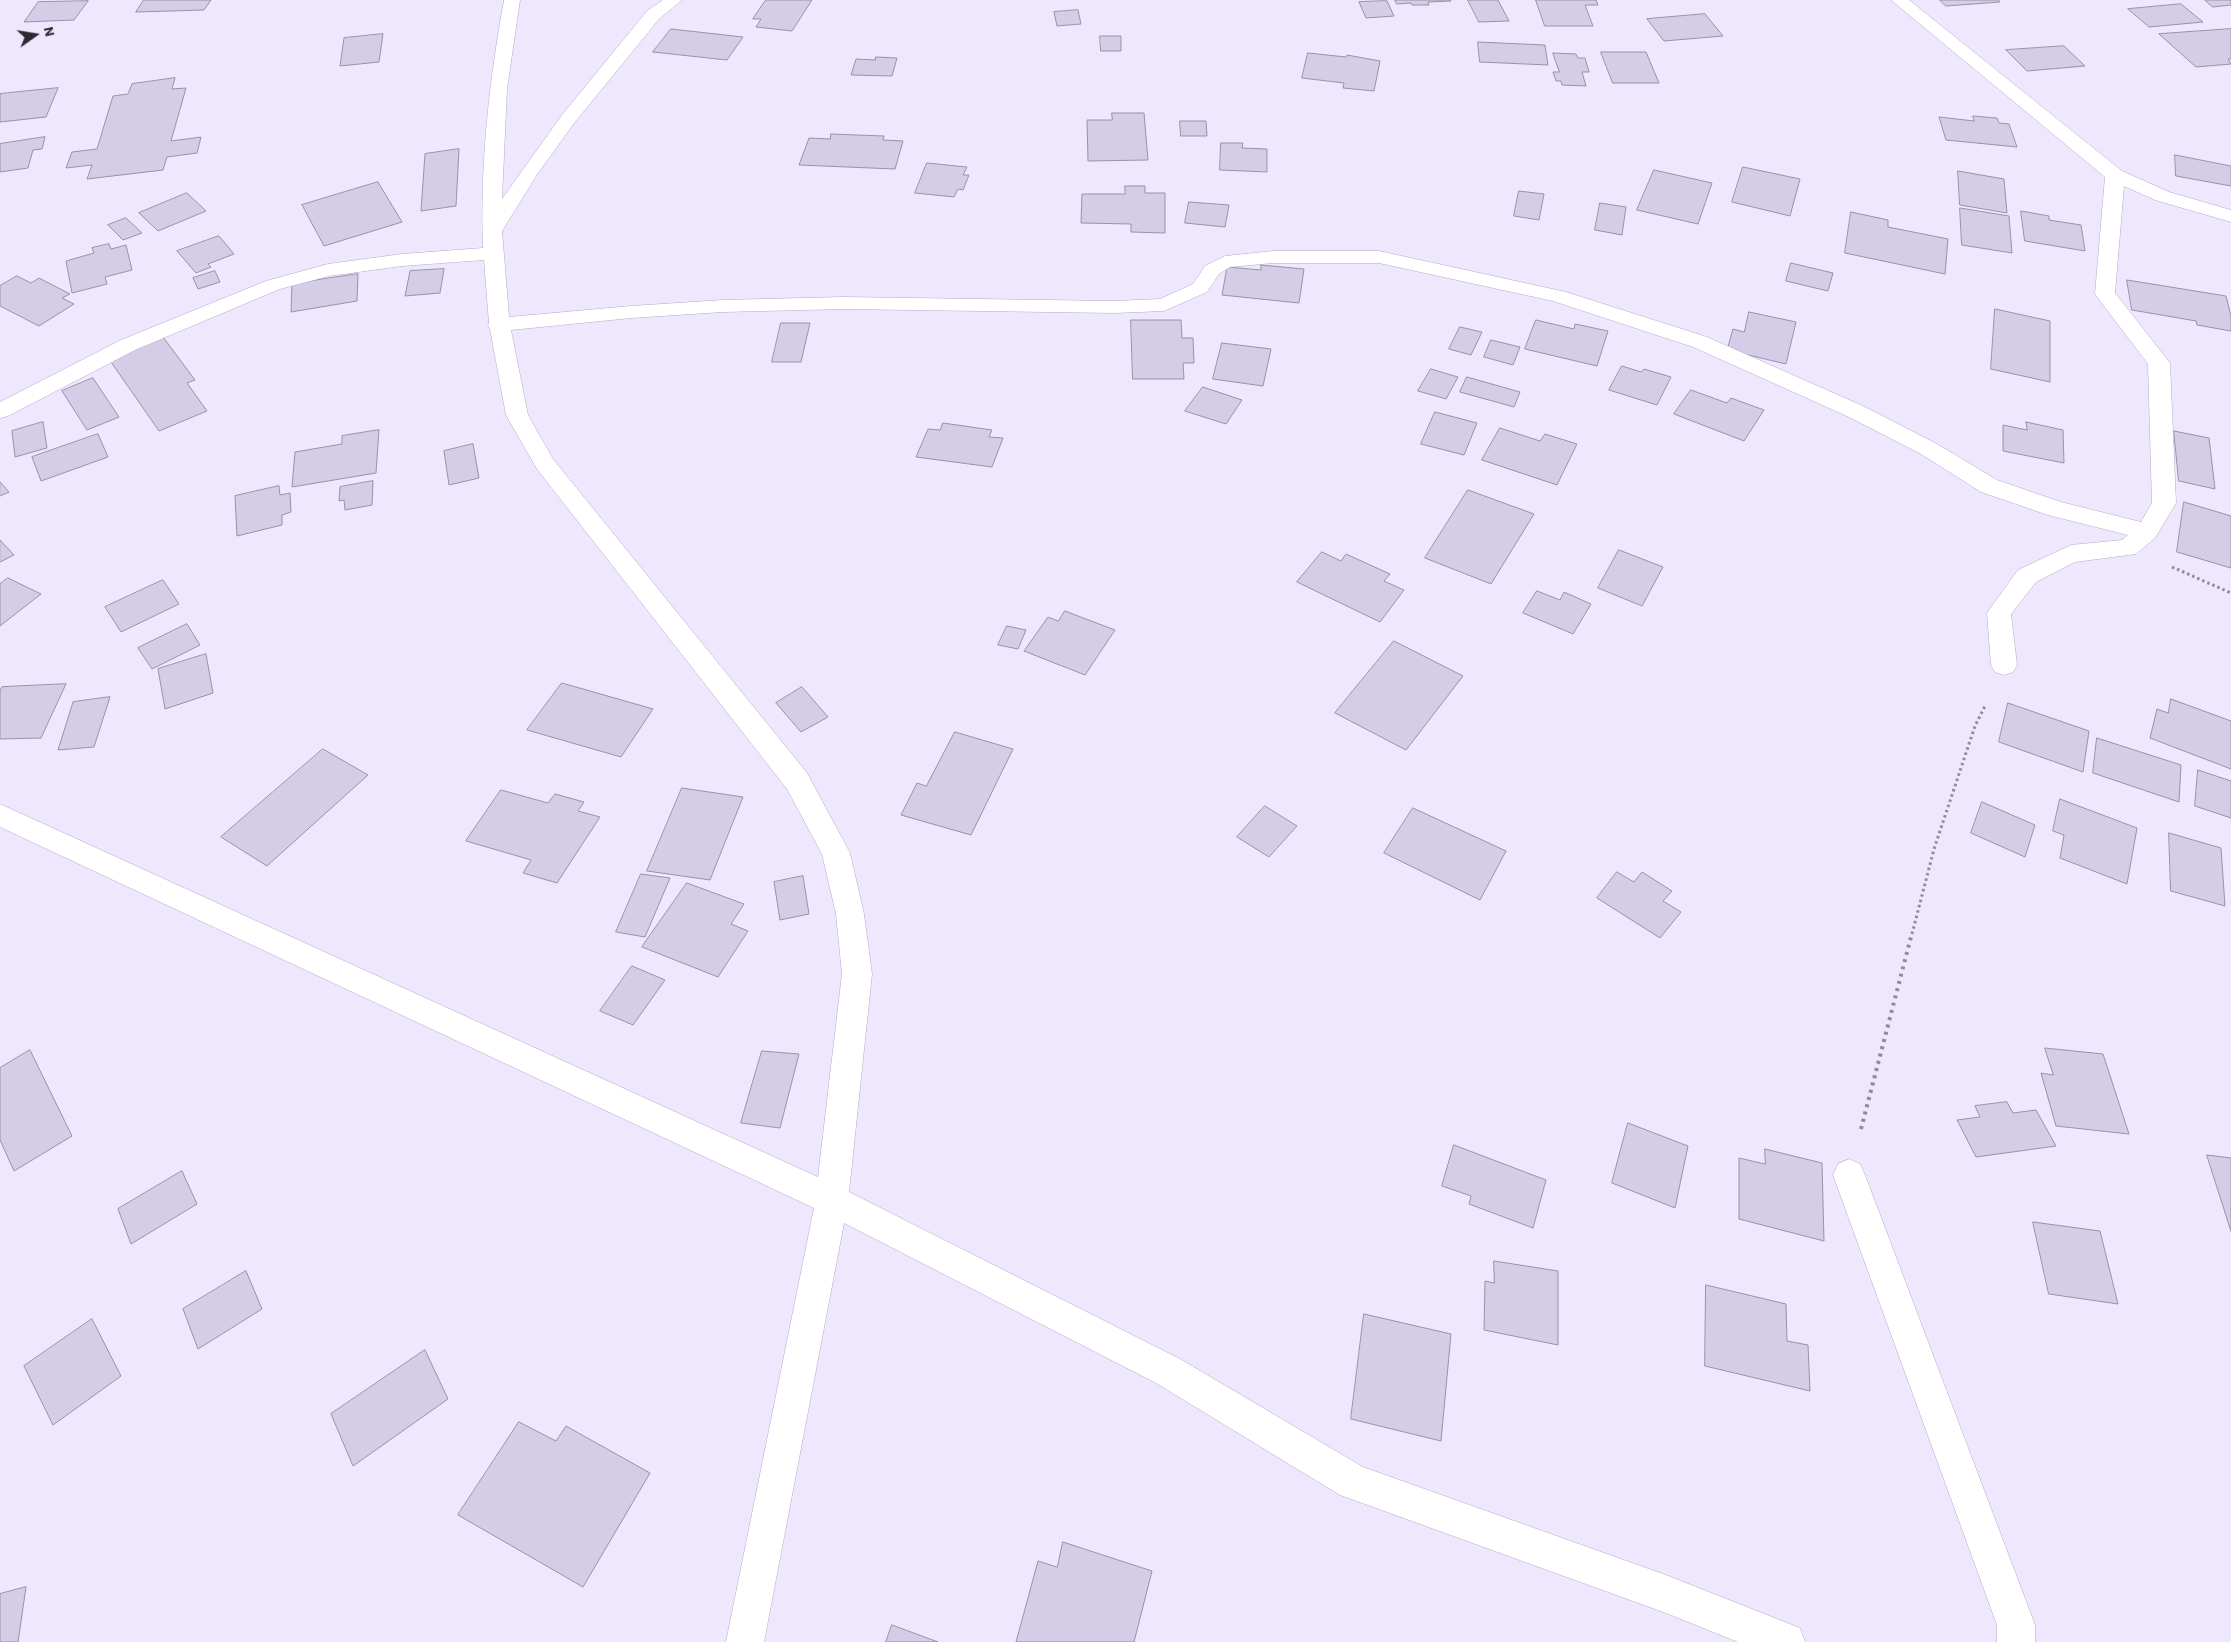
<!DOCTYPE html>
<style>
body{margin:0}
#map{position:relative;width:2231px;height:1642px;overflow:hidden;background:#eee7fd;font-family:Barlow,sans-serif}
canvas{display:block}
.north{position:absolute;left:10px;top:10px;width:50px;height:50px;-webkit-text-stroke:4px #eee7fd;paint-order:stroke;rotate:77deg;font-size:14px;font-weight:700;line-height:20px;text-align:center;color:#2e2a34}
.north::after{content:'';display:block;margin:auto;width:18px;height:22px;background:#2e2a34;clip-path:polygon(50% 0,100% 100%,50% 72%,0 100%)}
</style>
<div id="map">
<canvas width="2231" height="1642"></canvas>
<div class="north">N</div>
</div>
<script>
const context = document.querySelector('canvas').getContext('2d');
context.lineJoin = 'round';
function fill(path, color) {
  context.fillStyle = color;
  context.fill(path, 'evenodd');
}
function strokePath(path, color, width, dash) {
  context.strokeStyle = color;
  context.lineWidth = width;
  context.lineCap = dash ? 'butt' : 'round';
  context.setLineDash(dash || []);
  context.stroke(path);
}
const building = new Path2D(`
 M144 0H211L204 10 136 12Z
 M766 0H812L792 31 756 27 761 19H753Z
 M1395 0H1450L1451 1 1428 2 1429 5H1412L1411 3 1397 4Z
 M1468 0H1498L1509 21 1479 22Z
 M1536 0H1596L1598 5H1585L1593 26H1545Z
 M1940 0H1998L2000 2 1946 6Z
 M2205 0H2231V5L2213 7Z
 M88 1 74 20 24 22 38 2Z
 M1387 1 1394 16 1366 18 1359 2Z
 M2181 4 2203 22 2149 27 2128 9Z
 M1078 10 1081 24 1057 26 1054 12Z
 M1705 14 1723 36 1664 41 1647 19Z
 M671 29 743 37 727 60 653 52Z
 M2231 29V59H2228L2231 64 2196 67 2159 34Z
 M383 34 379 62 340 66 344 38Z
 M1100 36H1121V51H1101Z
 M1478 42 1545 45 1548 65 1480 62Z
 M2064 46 2085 66 2027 71 2006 50Z
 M1601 52H1646L1659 83H1613Z
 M1308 53 1346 57 1347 55 1380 61 1374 91 1343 88 1344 83 1302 78Z
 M1553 53 1576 54 1578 58H1585L1589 72H1582L1586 86 1562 85 1561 81H1556L1553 72H1559Z
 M876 57 897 58 892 76 851 75 856 59 875 60Z
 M175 78 172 89 186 88 171 141 201 137 197 153 167 157 163 170 87 179 92 165 66 168 72 152 97 149 113 96 128 94 132 84Z
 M58 88 46 117 0 122V94Z
 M1112 113H1144L1148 160 1088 161 1087 120H1112Z
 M1973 116 1997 118 1999 123 2009 124 2017 147 1946 140 1939 117 1974 121Z
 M1180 121H1206L1207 136H1181Z
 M831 134 884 136 883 140 903 141 895 169 799 165 809 138 830 139Z
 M45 137 42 149 33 150 28 168 0 172V144Z
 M1221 143H1243L1242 148 1267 149V172L1220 170Z
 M459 149 456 206 421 211 425 154Z
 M2175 155 2231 166V186L2176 176Z
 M927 163 967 167 963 175H969L963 190 958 189 954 197 915 193Z
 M1743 167 1800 179 1790 216 1732 202Z
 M1654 170 1712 183 1698 224 1637 210Z
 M1958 171 2004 179 2007 213 1960 205Z
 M378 182 402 222 324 246 302 205Z
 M1125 186H1145V193H1165V233L1131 232V224L1081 223 1082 194H1125Z
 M1519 191 1544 194 1539 220 1514 216Z
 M187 193 206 211 158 231 139 213Z
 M1189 202 1229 205 1225 227 1185 223Z
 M1600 203 1626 207 1622 235 1595 230Z
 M1960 208 2009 216 2012 253 1962 245Z
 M2021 211 2049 216V220L2081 225 2085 251 2025 241Z
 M1851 212 1888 220V227L1948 239 1945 274 1845 253Z
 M126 218 142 233 123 240 108 225Z
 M219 236 234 254 208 264 211 267 196 273 177 251Z
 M109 244 111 249 126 245 132 270 105 277 107 284 72 293 66 261 94 253 92 248Z
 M1791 263 1833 273 1828 291 1786 281Z
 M1261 265 1304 269 1299 303 1222 295 1227 267 1261 270Z
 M444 269 440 293 405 296 410 271Z
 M215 271 220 282 198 289 193 278Z
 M358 274 357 301 291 312 292 284Z
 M17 276 31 283 39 278 70 294 62 298 74 304 39 326 0 306V286Z
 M2127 280 2226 296 2231 316V331L2197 325 2196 321 2132 310Z
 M1995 309 2050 321V382L1991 369Z
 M1749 312 1796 322 1786 364 1727 350 1733 329 1744 332Z
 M1131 320H1181L1182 338H1193L1194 363H1183L1184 379H1133Z
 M1536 320 1574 329 1575 324 1608 331 1597 366 1525 349Z
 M781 323H810L801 362H772Z
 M1460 327 1482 332 1471 355 1449 349Z
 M163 337 195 380 187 383 207 411 159 431 109 359Z
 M1491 340 1520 347 1513 365 1484 357Z
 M1222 343 1271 349 1263 386 1213 379Z
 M1622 366 1641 372 1644 369 1671 377 1657 405 1609 390Z
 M1431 369 1458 377 1446 399 1418 391Z
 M1467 377 1520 392 1514 407 1460 392Z
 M93 378 119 417 87 430 62 391Z
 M1203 387 1242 400 1226 424 1185 411Z
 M1691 390 1727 403 1731 398 1764 410 1744 441 1674 414Z
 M1435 412 1477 423 1464 455 1421 444Z
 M43 422 47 448 15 457 12 431Z
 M2026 422 2063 430 2064 463 2003 451V425L2027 430Z
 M943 423 992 430 989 437 1003 438 992 467 916 457 928 429 940 430Z
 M1500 428 1540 441 1545 434 1577 444 1557 485 1482 460Z
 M379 430 376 473 292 487 295 452 342 444V436Z
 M2174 431 2209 438 2215 489 2179 481Z
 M98 434 108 457 41 481 32 457Z
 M473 444 479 478 449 485 444 451Z
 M373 481 372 505 345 510 344 500 339 501 340 487Z
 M0 482 9 492 0 496Z
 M279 486 280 495 290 493 291 512 282 515V525L237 536 235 496Z
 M1468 490 1534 514 1491 584 1425 558Z
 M2184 502 2231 516V568L2177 552Z
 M0 540 14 555 0 562Z
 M1619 550 1663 567 1642 606 1598 588Z
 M1322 552 1341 561 1346 554 1390 574 1384 581 1404 590 1380 622 1297 582Z
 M8 578 41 594 0 626V584Z
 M163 580 179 604 121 632 105 607Z
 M1537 591 1560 600 1564 592 1591 604 1573 634 1523 613Z
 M1065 611 1115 630 1085 675 1024 651 1048 617 1058 621Z
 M187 624 200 645 152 669 138 648Z
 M1007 626 1026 630 1018 649 998 645Z
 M1394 641 1463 676 1406 750 1335 713Z
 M206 654 213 693 165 709 158 669Z
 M562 683 653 709 621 757 527 730Z
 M66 684 41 738 0 739V690L2 687Z
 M802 687 828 717 801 732 776 703Z
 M110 697 94 747 58 750 73 702Z
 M2171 699 2231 721V769L2150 738 2157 709 2168 713Z
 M2008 703 2089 731 2083 772 1999 742Z
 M955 732 1013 749 971 835 901 815 917 783 926 786Z
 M2097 738 2181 765 2179 802 2093 773Z
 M323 749 368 775 267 866 221 837Z
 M2198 770 2231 781V818L2195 806Z
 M682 788 743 797 710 880 647 871Z
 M501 790 548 803 555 794 584 802 578 811 600 817 557 883 523 873 531 860 466 841Z
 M2060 799 2137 828 2127 884 2060 858 2064 835 2053 831Z
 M1982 802 2035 825 2025 857 1971 833Z
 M1265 806 1297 826 1269 857 1237 837Z
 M1413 808 1506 851 1480 900 1384 853Z
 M2169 833 2221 848 2225 906 2171 891Z
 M1617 872 1634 882 1642 872 1672 891 1663 901 1681 912 1660 938 1597 898Z
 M641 874 670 878 645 937 616 932Z
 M803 876 809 914 780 920 774 882Z
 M687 883 744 904 731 924 748 931 718 977 642 947Z
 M632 966 665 980 633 1025 600 1011Z
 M2045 1048 2103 1054 2129 1134 2056 1126 2041 1073 2053 1075Z
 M30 1050 72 1136 14 1171 0 1140V1068Z
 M762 1051 799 1054 780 1128 741 1123Z
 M2007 1102 2013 1113 2036 1110 2056 1146 1976 1157 1957 1120 1980 1117 1975 1106Z
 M1628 1123 1688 1146 1675 1208 1612 1183Z
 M1454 1145 1546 1180 1533 1228 1469 1204 1471 1196 1442 1186Z
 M1765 1149 1822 1163 1824 1241 1739 1219V1158L1765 1164Z
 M2207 1155 2231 1158V1231Z
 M182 1171 197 1204 131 1244 118 1209Z
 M2033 1222 2100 1231 2118 1304 2049 1294Z
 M1494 1261 1558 1271V1345L1484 1330 1485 1281 1494 1283Z
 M246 1271 262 1309 198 1349 183 1309Z
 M1706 1285 1786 1304 1787 1341 1808 1345 1810 1391 1705 1366Z
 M1364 1314 1451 1334 1441 1441 1351 1419Z
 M92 1319 121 1376 53 1425 24 1366Z
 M425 1350 448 1399 353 1466 331 1414Z
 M519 1422 556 1441 566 1426 650 1473 583 1587 458 1515Z
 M1063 1542 1152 1571 1134 1642H1016L1038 1561 1057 1567Z
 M26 1587 18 1642H0V1594Z
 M892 1625 938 1642H886Z`);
fill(building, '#d5cce7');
strokePath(building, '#9991aa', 1);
const minor = new Path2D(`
 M504 0H520L507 89 502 199 562 115 647 11 663 0H682L659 19 575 122 538 173 502 231 509 317 631 306 723 300 844 297 1114 301 1160 299 1193 284 1205 266 1225 256 1273 251H1379L1566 292 1707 337 1865 407 1937 444 1997 480 2061 502 2141 522 2152 503 2148 364 2095 294 2105 177 1891 0H1909L2122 171 2169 192 2231 210V222L2155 200 2124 186 2115 293 2170 363 2176 503 2155 538 2136 554 2075 562 2036 582 2011 614 2017 665 2013 672 2004 675 1995 672 1991 665 1987 613 2018 570 2071 545 2122 540 2128 535 2048 515 1981 492 1921 454 1849 417 1693 347 1553 301 1379 263H1273L1230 267 1219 274 1207 292 1164 311 1114 313 844 309 723 312 631 318 511 330 528 415 553 459 807 773 850 853 864 914 872 974 849 1192 1180 1359 1363 1467 1666 1575 1800 1628 1805 1642H1738L1666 1613 1340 1495 1156 1383 844 1223 764 1642H726L814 1208 0 827V804L818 1177 842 974 836 914 822 854 787 789 537 469 506 415 490 329 488 325 489 323 484 260 402 266 329 276 280 289 135 350 8 416 0 418V402L121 340 266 281 328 264 402 254 483 248C480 164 489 82 504 0Z
 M1849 1159 1860 1164 1865 1175 2035 1625V1642H1997V1625L1833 1175 1838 1164Z`);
strokePath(minor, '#b3aac5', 1);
strokePath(new Path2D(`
 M2172 567 2231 593
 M1912 934 1934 849 1975 726 1986 704`), '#908b9b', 3, [2.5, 3]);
strokePath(new Path2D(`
 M1861 1129 1912 933`), '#908b9b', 4, [3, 4.5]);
fill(minor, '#fff');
</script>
